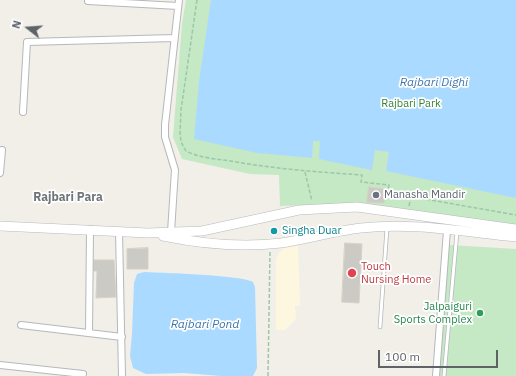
<!DOCTYPE html>
<style>
body{margin:0}
#map{position:relative;width:516px;height:376px;overflow:hidden;background:#f1efe8;font-family:"IBM Plex Sans",sans-serif}
canvas{display:block}
.north{position:absolute;left:8px;top:8px;width:40px;height:40px;-webkit-text-stroke:3px #fff;paint-order:stroke;rotate:287deg;font-size:11px;font-weight:700;line-height:16px;text-align:center;color:#5f6368}
.north::after{content:'';display:block;margin:auto;width:14px;height:18px;background:#5f6368;clip-path:polygon(50% 0,100% 100%,50% 72%,0 100%)}
.scale{position:absolute;left:378px;top:350px;width:120px;height:18px;box-sizing:border-box;border:2px solid #5f6368;border-top:0;padding-left:5px;font-size:12px;line-height:14px;white-space:nowrap;color:#5f6368;-webkit-text-stroke:3px #fff;paint-order:stroke}
</style>
<div id="map">
<canvas width="516" height="376"></canvas>
<div class="north">N</div>
<div class="scale">100 m</div>
</div>
<script>
const context = document.querySelector('canvas').getContext('2d');
context.lineJoin = 'round';
function fill(path, color) {
  context.fillStyle = color;
  context.fill(path, 'evenodd');
}
function strokePath(path, color, width, dash) {
  context.strokeStyle = color;
  context.lineWidth = width;
  context.lineCap = dash ? 'butt' : 'round';
  context.setLineDash(dash || []);
  context.stroke(path);
}
function label(font, color, halo, rows, align = 'center') {
  context.font = font + ' "IBM Plex Sans",sans-serif';
  context.lineWidth = 3.5;
  context.setLineDash([]);
  context.textBaseline = 'middle';
  context.strokeStyle = halo;
  context.fillStyle = color;
  for (const [text, x, y, turn = 0] of rows) {
    context.save();
    context.translate(x, y);
    context.rotate((+turn || 0) * Math.PI / 180);
    context.textAlign = isNaN(turn) ? turn : align;
    if (halo) context.strokeText(text, 0, 0);
    context.fillText(text, 0, 0);
    context.restore();
  }
}
fill(new Path2D(`
 M298 246 300 306H295L296 319 285 330H276V260L279 253 285 247Z`), '#fef7e0');
fill(new Path2D(`
 M186 0H516V225L357 203 280 206 279 175 250 174 182 159 173 137 182 24Z
 M449 245 516 249V376H438Z`), '#c5e8c5');
fill(new Path2D(`
 M211 0H516V198L386 171 389 152 375 150 372 170 319 159 320 141H313L312 158 257 153 194 139 199 82Z
 M144 272C164 273 240 275 253 282L255 287 257 368 253 376H221L184 373 146 374 133 368 130 356 132 333 134 283 137 274Z`), '#aadaff');
const building = new Path2D(`
 M369 187 385 189 384 203 367 202Z
 M345 243 362 244 359 303 342 302Z
 M148 248V269H127V249Z
 M94 260H114L116 297 96 298 97 271H94Z`);
fill(building, '#cccac5');
strokePath(building, '#d6d1c6', 1);
const lane = new Path2D(`
 M380 327 387 228
 M444 376 457 232`);
const street = new Path2D(`
 M88 1 178 6
 M23 112 27 42 174 38
 M0 173 2 150
 M119 231 122 376
 M171 232 175 170 165 137V125L179 0
 M21 325 122 337
 M89 333 90 229
 M0 365 83 374
 M436 376 447 230`);
const secondary = new Path2D(`
 M0 226 148 233 202 231 299 210 357 207 516 229
 M163 236C202 244 240 248 281 243 308 239 334 231 361 228 412 222 465 232 516 237`);
strokePath(lane, '#b5b8bc', 4.5);
strokePath(street, '#b5b8bc', 8);
strokePath(secondary, '#b6babf', 10);
strokePath(new Path2D(`
 M197 0 181 110 180 133 181 142 186 151C200 158 216 159 231 161 274 169 318 172 362 175L361 182 389 185 387 192 391 193 516 215
 M305 172 312 201
 M409 206 411 197
 M268 376 270 252`), '#9cc7a9', 1.5, [4, 2]);
strokePath(lane, '#fff', 3);
strokePath(street, '#fff', 6);
strokePath(secondary, '#fff', 9);
for (const [x, y, r, color] of [
 [376,195,4,"#6b7280"],
 [274,231,4,"#0f9aa8"],
 [352,273,5,"#e0444e"],
 [480,313,4,"#2e9e5b"]
]) {
  const dot = new Path2D();
  dot.arc(x, y, r, 0, 2 * Math.PI);
  context.fillStyle = color;
  context.fill(dot);
  strokePath(dot, '#fff', 1.5);
}
label('11px', '#348238', '#fff', [
 ["Rajbari Park",411,104]
]);
label('11px', '#5b616d', '#fff', [
 ["Manasha Mandir",384,195]
], 'left');
label('11px', '#0d838f', '#fff', [
 ["Singha Duar",282,231]
], 'left');
label('11px', '#be3a42', '#fff', [
 ["Touch",361,267],
 ["Nursing Home",361,280]
], 'left');
label('11px', '#27864d', '#fff', [
 ["Jalpaiguri",472,307],
 ["Sports Complex",472,320]
], 'right');
label('italic 12px', '#4174aa', '#fff', [
 ["Rajbari Dighi",434,83],
 ["Rajbari Pond",205,325]
]);
label('bold 12px', '#70757a', '#fff', [
 ["Rajbari Para",68,198]
]);
</script>
